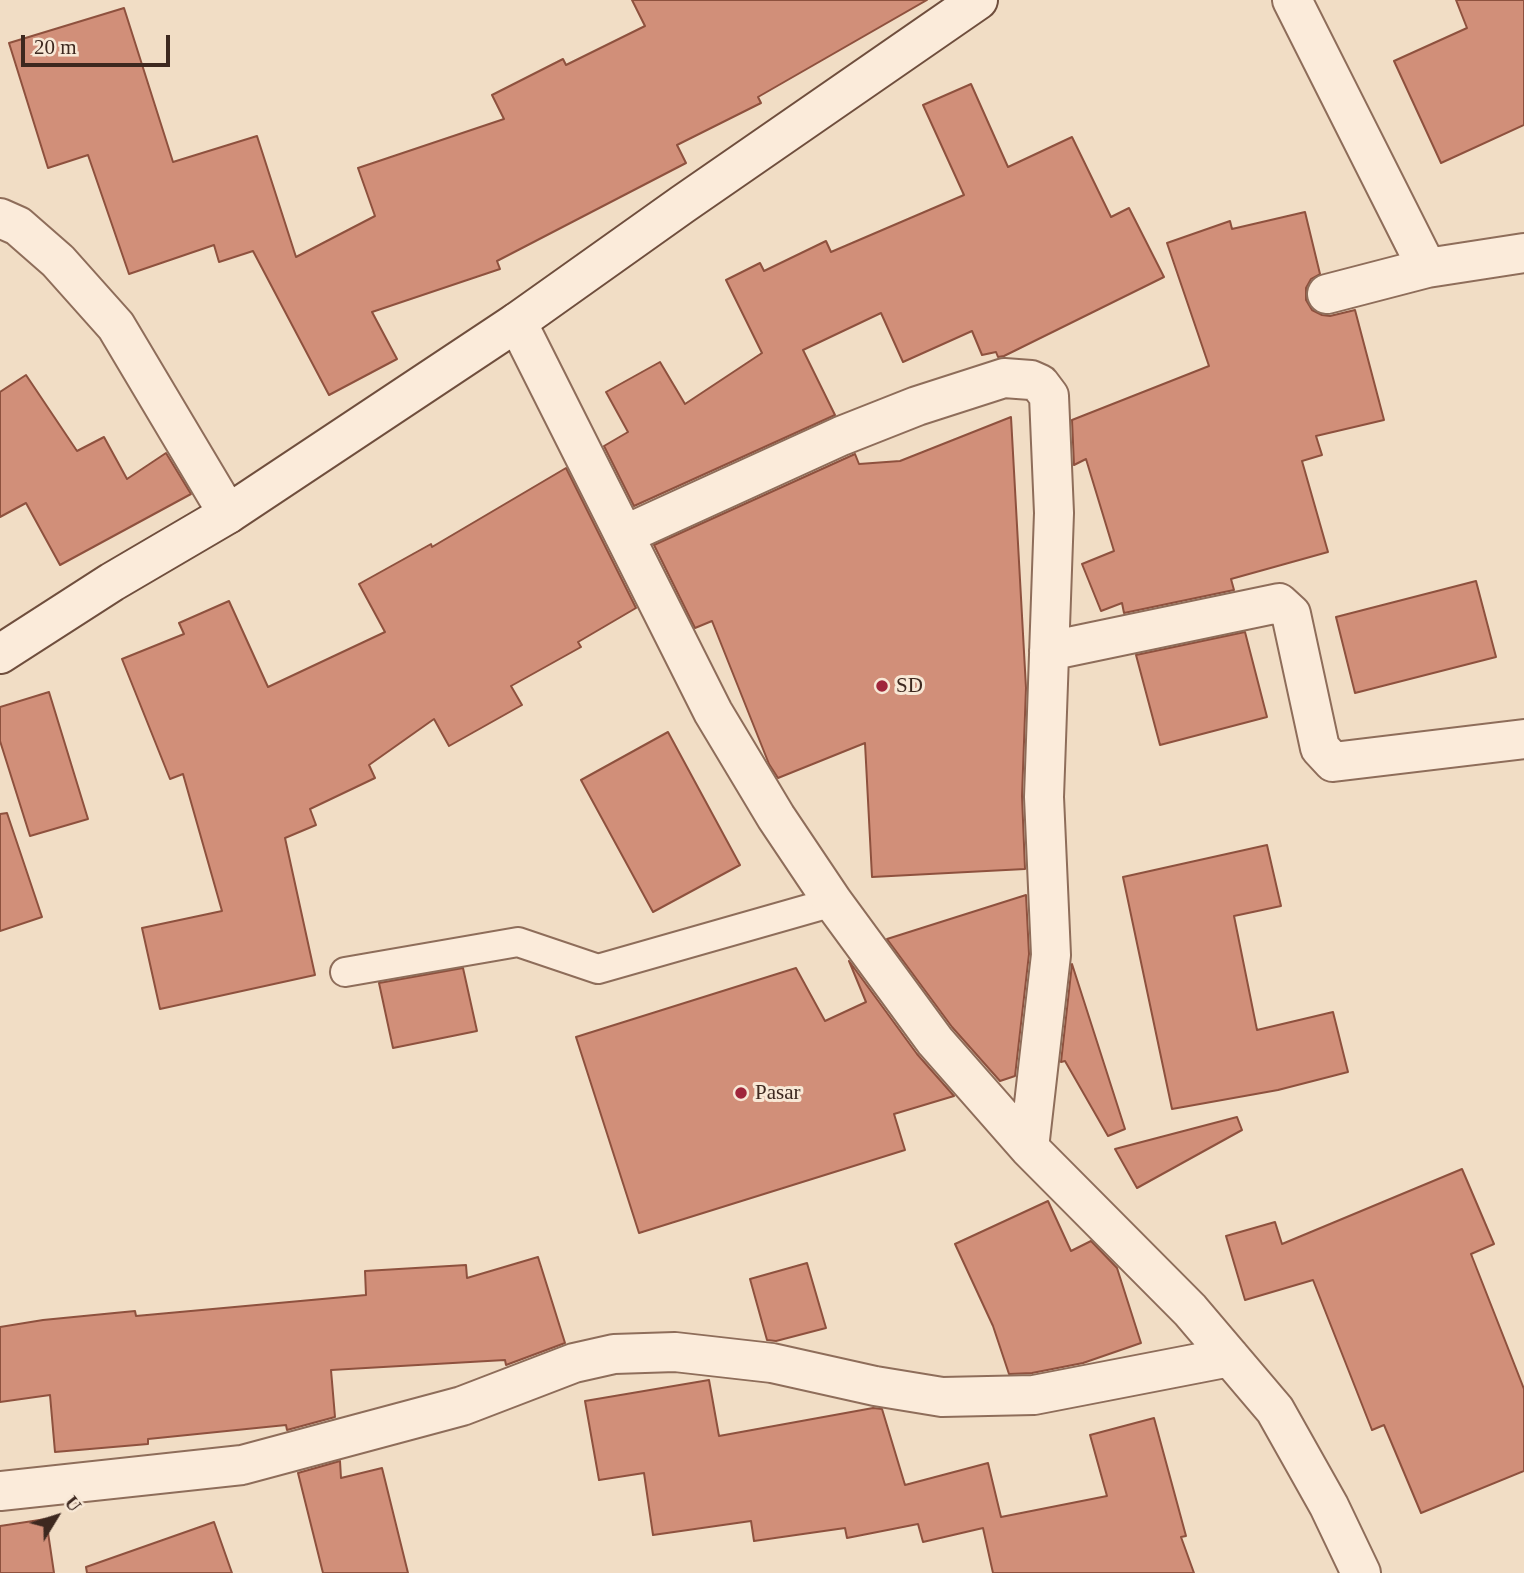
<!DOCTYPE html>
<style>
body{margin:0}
#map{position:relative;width:1524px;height:1573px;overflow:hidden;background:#f1ddc5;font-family:"Times New Roman",serif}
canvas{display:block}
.north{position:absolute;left:21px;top:1482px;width:70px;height:70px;-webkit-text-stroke:5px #f8e8d6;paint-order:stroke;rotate:52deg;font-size:19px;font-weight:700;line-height:28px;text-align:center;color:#3d281f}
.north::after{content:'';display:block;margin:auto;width:24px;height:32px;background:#3d281f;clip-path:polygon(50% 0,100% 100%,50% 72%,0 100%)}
.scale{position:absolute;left:21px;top:35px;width:149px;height:32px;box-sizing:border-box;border:4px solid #3d281f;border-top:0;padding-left:9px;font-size:21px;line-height:24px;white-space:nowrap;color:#3d281f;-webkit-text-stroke:5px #f8e8d6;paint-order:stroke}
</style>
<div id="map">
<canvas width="1524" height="1573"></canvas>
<div class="north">U</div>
<div class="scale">20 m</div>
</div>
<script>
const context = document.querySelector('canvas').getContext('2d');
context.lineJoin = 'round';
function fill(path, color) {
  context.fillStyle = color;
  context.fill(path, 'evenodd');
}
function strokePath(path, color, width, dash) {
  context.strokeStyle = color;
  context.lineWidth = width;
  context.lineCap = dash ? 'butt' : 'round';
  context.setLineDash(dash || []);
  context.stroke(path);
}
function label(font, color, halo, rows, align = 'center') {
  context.font = font + ' "Times New Roman",serif';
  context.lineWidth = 6;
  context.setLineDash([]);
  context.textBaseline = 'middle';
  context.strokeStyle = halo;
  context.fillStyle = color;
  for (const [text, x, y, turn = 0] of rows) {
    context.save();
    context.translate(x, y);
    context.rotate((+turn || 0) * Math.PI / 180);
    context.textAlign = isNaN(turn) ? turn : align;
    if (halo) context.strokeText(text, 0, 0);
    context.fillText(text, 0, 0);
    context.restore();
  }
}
const building = new Path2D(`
 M632 0H927L758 97 761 103 677 145 686 163 497 261 500 269 372 312 397 359 329 395 253 251 219 262 214 245 129 274 88 155 48 168 9 43 124 8 173 162 257 136 296 257 375 216 358 168 504 119 492 95 563 59 566 65 645 26Z
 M1456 0H1524V125L1441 163 1394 61 1467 28Z
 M971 84 1008 167 1072 137 1111 217 1129 208 1164 277 1004 356 998 357 996 352 982 355 972 331 903 362 881 313 803 350 835 415 634 506 604 446 628 432 606 392 660 362 685 404 762 353 726 280 760 263 764 271 826 241 831 252 964 195 923 105Z
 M1305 212 1320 274 1311 279 1306 288V300L1312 310 1322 315 1330 316 1355 310 1384 420 1316 436 1322 455 1302 461 1328 552 1231 579 1234 590 1124 613 1122 603 1101 611 1082 564 1114 551 1086 459 1074 465 1072 420 1209 366 1167 243 1230 221 1232 229Z
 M26 375 77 451 104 437 127 479 166 453 191 494 60 565 26 503 0 517V392Z
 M1011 417 1026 688 1022 796 1025 869 872 877 865 743 778 778 769 764 712 621 695 628 654 545 855 454 859 464 900 461Z
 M566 468 636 608 578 642 581 647 511 686 522 705 449 746 434 719 369 765 375 778 310 809 316 825 285 838 315 975 160 1009 142 928 222 911 183 774 170 779 122 659 184 634 179 623 229 601 268 687 385 632 359 584 431 544 432 547Z
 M1476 581 1496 657 1355 693 1336 617Z
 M1245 632 1267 717 1160 745 1136 655Z
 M49 692 88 819 30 836 0 741V707Z
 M668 732 740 865 653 912 581 780Z
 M7 813 42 917 0 931V814Z
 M1267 845 1281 906 1234 916 1257 1030 1333 1012 1348 1072 1278 1090 1172 1109 1123 877Z
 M1026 895 1029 954 1015 1076 1000 1081 952 1027 887 939Z
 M849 961 917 1054 954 1096 894 1114 905 1150 639 1233 576 1037 796 968 825 1021 866 1002Z
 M1072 964 1125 1129 1108 1136 1065 1061 1061 1062Z
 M463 968 477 1031 393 1048 379 983Z
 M1237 1117 1242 1130 1137 1188 1115 1149Z
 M1462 1169 1494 1244 1471 1254 1524 1389V1471L1421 1513 1384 1425 1372 1430 1313 1280 1245 1300 1226 1236 1275 1222 1282 1244Z
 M1048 1201 1071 1251 1091 1241 1117 1268 1141 1343 1083 1363 1032 1373 1009 1374 993 1326 955 1244Z
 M538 1257 565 1343 506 1365 505 1360 331 1370 335 1417 287 1430 286 1425 148 1439V1444L55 1452 50 1395 0 1402V1327L43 1320 135 1311 136 1316 366 1295 365 1271 466 1265 467 1278Z
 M807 1263 826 1328 776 1341 767 1340 750 1279Z
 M709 1380 719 1436 873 1408 882 1409 905 1485 988 1463 1001 1517 1107 1496 1090 1435 1154 1418 1186 1536 1181 1537 1194 1573H993L983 1528 923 1542 918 1524 847 1538 845 1528 754 1541 751 1521 653 1535 644 1473 599 1480 585 1401Z
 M340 1461 341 1478 382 1468 408 1573H323L298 1473Z
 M46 1519 54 1573H0V1526Z
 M214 1522 232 1573H87L86 1567Z`);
fill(building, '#d18f79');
strokePath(building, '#8e513e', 2);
const lane = new Path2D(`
 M345 972 518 942 598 969 833 902`);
const street = new Path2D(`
 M1292 0 1427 268 1524 253
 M0 218 18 226 58 261 116 326 228 514
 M1327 294 1427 268
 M517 322 713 712 776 817 833 902 935 1041 1029 1148 1190 1310 1275 1410 1329 1506 1361 1573
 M624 535 841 436 917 406 1004 378 1031 380 1040 384 1049 396 1054 513 1044 797 1051 955 1029 1148
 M1049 651 1279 603 1291 614 1320 748 1333 762 1524 739
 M0 1491 242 1465 462 1406 574 1363 614 1354 675 1352 772 1363 875 1386 942 1397 1034 1395 1230 1357`);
const secondary = new Path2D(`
 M0 654 112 582 228 514 517 322 683 204 978 0`);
strokePath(lane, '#8e6d5a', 32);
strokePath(street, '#8e6d5a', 42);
strokePath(secondary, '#6f4e3d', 42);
strokePath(lane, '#fbebda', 28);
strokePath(street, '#fbebda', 38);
strokePath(secondary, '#fbebda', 38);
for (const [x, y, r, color] of [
 [882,686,7,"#a0263b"],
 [741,1093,7,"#a0263b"]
]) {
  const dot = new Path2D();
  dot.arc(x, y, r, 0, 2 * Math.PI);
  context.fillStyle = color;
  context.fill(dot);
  strokePath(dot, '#f8e8d6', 2.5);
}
label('21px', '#3d281f', '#f8e8d6', [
 ["SD",896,686],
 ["Pasar",755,1093]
], 'left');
</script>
